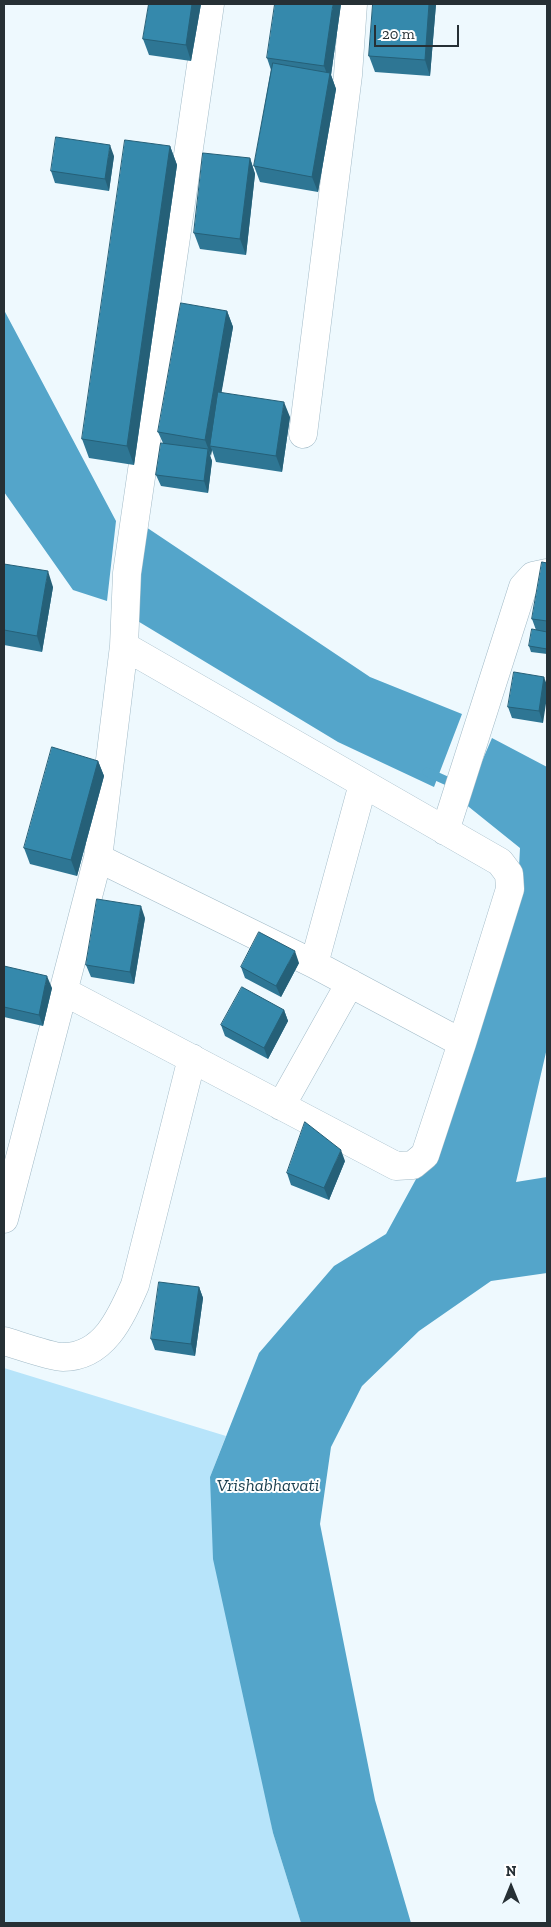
<!DOCTYPE html>
<style>
body{margin:0}
#map{position:relative;width:551px;height:1927px;overflow:hidden;background:#eef9fe;font-family:"Zilla Slab",serif}
canvas{display:block}
.frame{position:absolute;inset:0;border:5px solid #263035;pointer-events:none}
.north{position:absolute;left:486px;top:1862px;width:50px;height:50px;-webkit-text-stroke:4px #fff;paint-order:stroke;rotate:0deg;font-size:14px;font-weight:700;line-height:20px;text-align:center;color:#263035}
.north::after{content:'';display:block;margin:auto;width:18px;height:22px;background:#263035;clip-path:polygon(50% 0,100% 100%,50% 72%,0 100%)}
.scale{position:absolute;left:374px;top:25px;width:85px;height:22px;box-sizing:border-box;border:2px solid #263035;border-top:0;padding-left:6px;font-size:15px;line-height:18px;white-space:nowrap;color:#263035;-webkit-text-stroke:4px #fff;paint-order:stroke}
</style>
<div id="map">
<canvas width="551" height="1927"></canvas>
<div class="frame"></div>
<div class="north">N</div>
<div class="scale">20 m</div>
</div>
<script>
const context = document.querySelector('canvas').getContext('2d');
context.lineJoin = 'round';
function fill(path, color) {
  context.fillStyle = color;
  context.fill(path, 'evenodd');
}
function strokePath(path, color, width, dash) {
  context.strokeStyle = color;
  context.lineWidth = width;
  context.lineCap = dash ? 'butt' : 'round';
  context.setLineDash(dash || []);
  context.stroke(path);
}
function label(font, color, halo, rows, align = 'center') {
  context.font = font + ' "Zilla Slab",serif';
  context.lineWidth = 4;
  context.setLineDash([]);
  context.textBaseline = 'middle';
  context.strokeStyle = halo;
  context.fillStyle = color;
  for (const [text, x, y, turn = 0] of rows) {
    context.save();
    context.translate(x, y);
    context.rotate((+turn || 0) * Math.PI / 180);
    context.textAlign = isNaN(turn) ? turn : align;
    if (halo) context.strokeText(text, 0, 0);
    context.fillText(text, 0, 0);
    context.restore();
  }
}
fill(new Path2D(`
 M4 1368 226 1436 210 1477 273 1833 301 1923H4Z`), '#b7e4fa');
fill(new Path2D(`
 M4 310 116 521 107 601 73 590 4 492Z
 M143 525 370 677 462 714 434 787 338 742 131 617Z
 M492 738 547 767V1048L516 1182 547 1177V1273L491 1281 419 1331 362 1386 331 1447 320 1524 375 1800 411 1923H301L273 1833 213 1559 210 1477 259 1353 334 1266 386 1234 450 1117 517 907 520 848 464 803Z`), '#54a5ca');
strokePath(new Path2D(`
 M427 772 456 785`), '#54a5ca', 9);
const street = new Path2D(`
 M303 434 348 75 353 4
 M445 831 523 587 533 576 547 573
 M98 858 314 964 462 1043
 M314 964 363 784
 M63 991 396 1166 413 1165 425 1155 462 1043 510 889 509 874 500 862 124 646
 M281 1106 350 983
 M4 1219 98 858 124 646 127 573 210 4
 M4 1341C18 1345 51 1357 63 1357 104 1357 121 1317 135 1285L192 1058`);
strokePath(street, '#a1bac7', 29);
strokePath(street, '#fff', 28);
fill(new Path2D(`
 M149 4H201L191 61 149 55 143 39Z
 M341 4 331 75 336 89 318 192 260 182 254 166 271 70 267 58Z
 M373 4H436L430 76 375 72 369 56Z
 M170 146 177 165 134 465 89 458 82 439Z
 M114 156 109 191 55 183 51 171Z
 M250 158 255 174 246 255 200 249 194 233Z
 M227 311 233 327 221 393 290 417 282 472 216 462 212 450 210 456 212 461 208 493 161 486 156 475 163 443 158 432Z
 M547 563V654L531 652 529 646 536 630 532 619Z
 M4 564 53 587 42 652 4 645Z
 M544 677 543 723 512 718 508 707Z
 M98 761 104 776 77 876 30 864 24 848Z
 M145 918 134 984 91 977 86 965Z
 M299 963 281 997 245 978 241 967Z
 M4 966 52 988 43 1026 4 1017Z
 M284 1010 288 1021 268 1059 225 1036 221 1025Z
 M345 1161 329 1200 291 1185 287 1173Z
 M199 1287 203 1298 195 1356 155 1350 151 1339Z`), '#2e7694');
fill(new Path2D(`
 M192 4H201L191 61 186 45Z
 M333 4H341L331 75 336 89 318 192 312 177 329 79 324 66Z
 M429 4H436L430 76 425 60Z
 M110 145 114 156 109 191 105 179Z
 M170 146 177 165 134 465 127 446Z
 M250 158 255 174 246 255 240 239Z
 M227 311 233 327 212 447 210 446 212 450 211 456 205 440Z
 M284 402 290 417 282 472 276 456Z
 M208 449 212 461 208 493 204 481Z
 M48 571 53 587 42 652 37 636Z
 M544 677 547 685V697L543 723 539 711Z
 M98 761 104 776 77 876 71 860Z
 M141 906 145 918 134 984 130 972Z
 M295 951 299 963 281 997 276 986Z
 M47 976 52 988 43 1026 39 1015Z
 M284 1010 288 1021 268 1059 264 1048Z
 M341 1150 345 1161 329 1200 324 1188Z
 M199 1287 203 1298 195 1356 191 1344Z`), '#256078');
const building = new Path2D(`
 M149 4H192L186 45 143 39Z
 M275 4H333L324 66 267 58Z
 M373 4H429L425 60 369 56Z
 M273 63 330 73 312 177 254 166Z
 M56 137 110 145 105 179 51 171Z
 M125 140 170 146 127 446 82 439Z
 M203 153 250 158 240 239 194 233Z
 M181 303 227 311 205 440 158 432Z
 M218 392 284 402 276 456 210 446Z
 M161 443 208 449 204 481 156 475Z
 M542 562 547 563V621L532 619Z
 M4 564 48 571 37 636 4 630Z
 M532 629 547 632V649L529 646Z
 M514 672 544 677 539 711 508 707Z
 M52 747 98 761 71 860 24 848Z
 M97 899 141 906 130 972 86 965Z
 M259 932 295 951 276 986 241 967Z
 M4 966 47 976 39 1015 4 1007Z
 M242 987 284 1010 264 1048 221 1025Z
 M305 1122 341 1150 324 1188 287 1173Z
 M159 1282 199 1287 191 1344 151 1339Z`);
fill(building, '#3589ac');
strokePath(building, '#256078', 1);
label('italic 18px', '#193e4e', '#fff', [
 ["Vrishabhavati",268,1486]
]);
</script>
